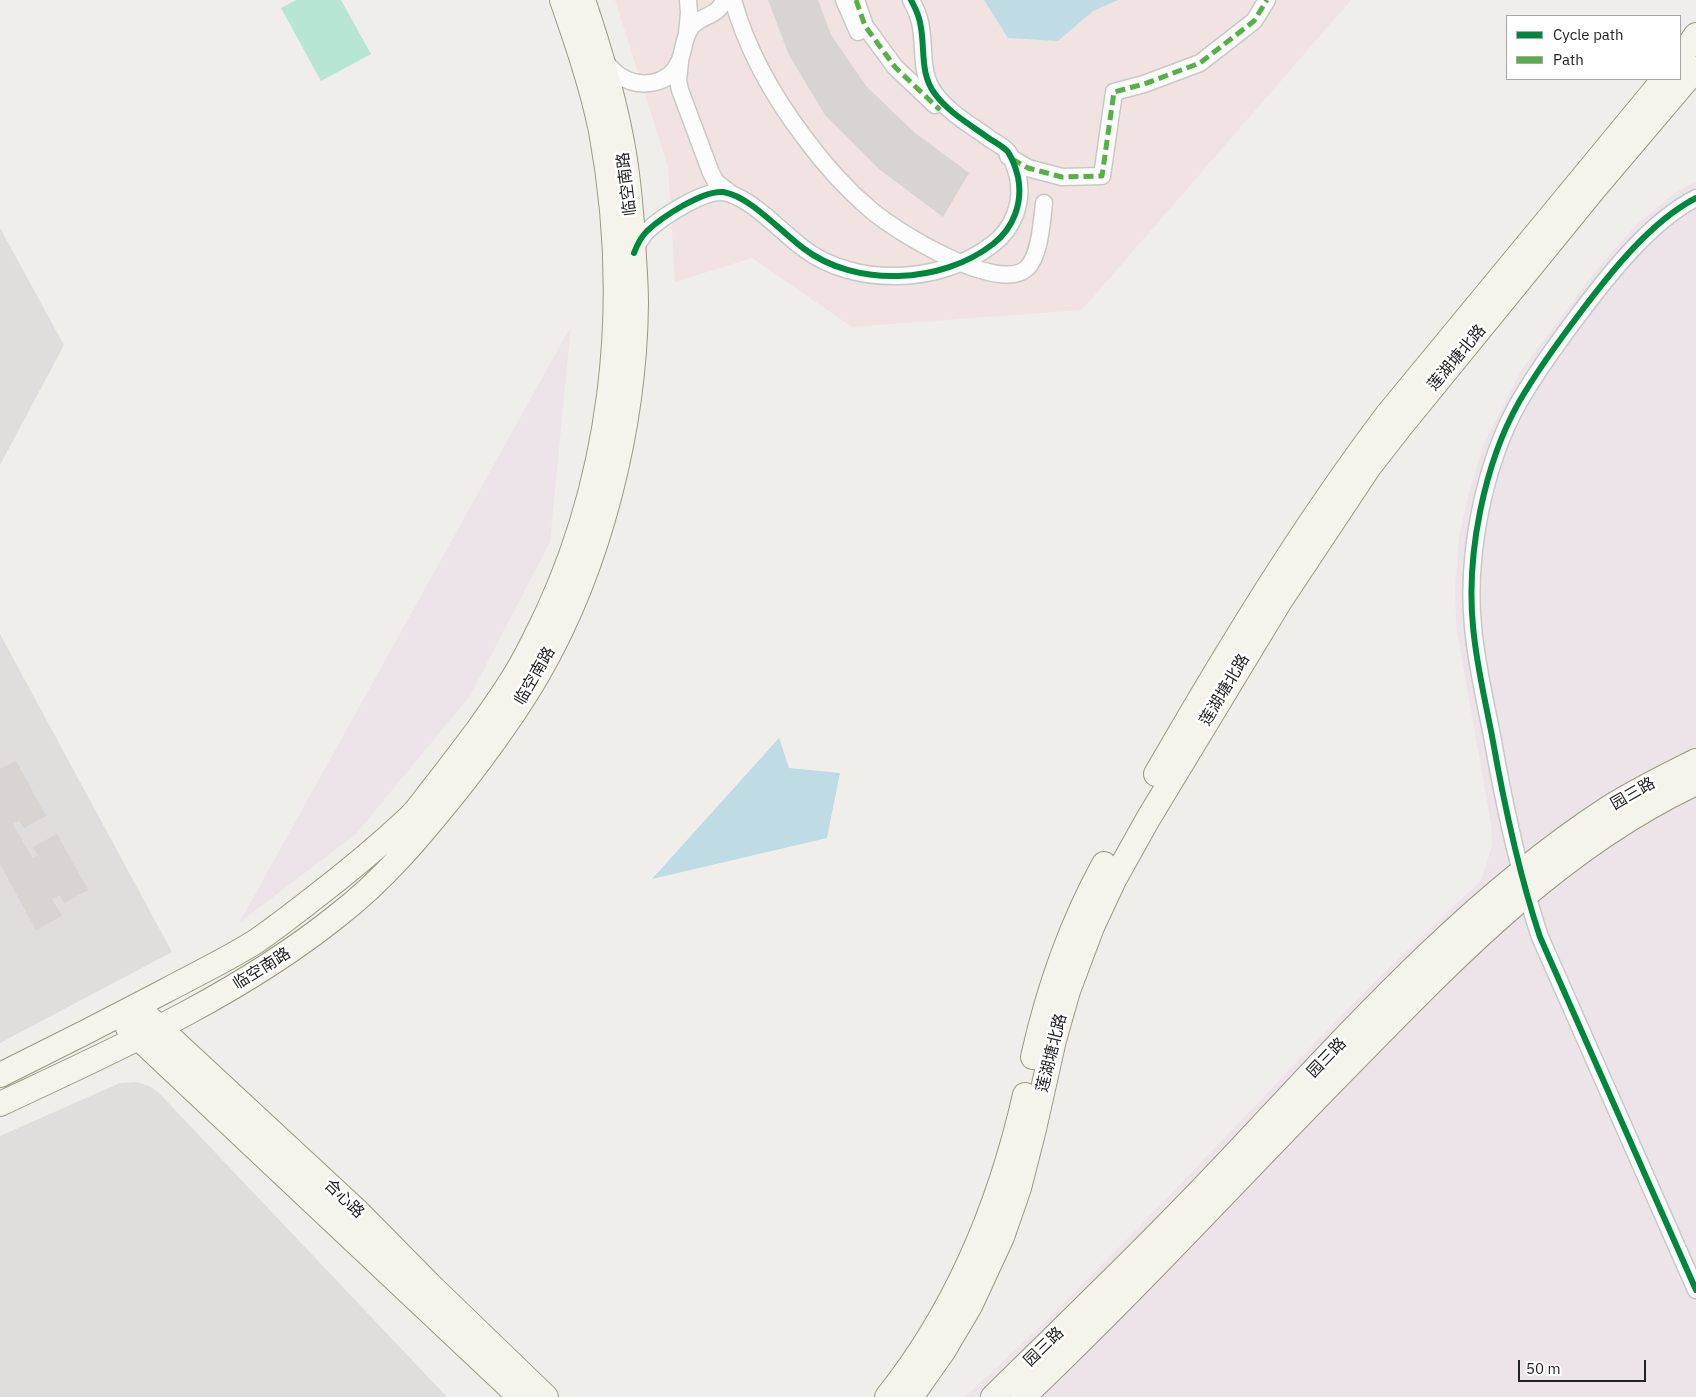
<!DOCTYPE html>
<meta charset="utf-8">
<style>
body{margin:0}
#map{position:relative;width:1696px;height:1397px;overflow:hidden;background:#f0eeeb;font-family:"IBM Plex Sans",sans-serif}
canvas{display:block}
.legend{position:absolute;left:1506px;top:15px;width:175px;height:65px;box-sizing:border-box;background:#fff;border:1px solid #a7a7a7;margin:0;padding:6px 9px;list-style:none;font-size:15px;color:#222}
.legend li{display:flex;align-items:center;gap:10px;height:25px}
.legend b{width:25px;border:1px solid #a7a7a7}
.scale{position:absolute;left:1518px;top:1360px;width:128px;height:22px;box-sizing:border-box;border:2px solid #222;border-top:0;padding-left:6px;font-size:15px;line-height:18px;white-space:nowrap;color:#222;-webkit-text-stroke:4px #fff;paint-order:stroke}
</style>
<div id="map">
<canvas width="1696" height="1397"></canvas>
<ul class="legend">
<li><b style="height:6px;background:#00873e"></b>Cycle path</li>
<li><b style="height:6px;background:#55b145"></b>Path</li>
</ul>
<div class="scale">50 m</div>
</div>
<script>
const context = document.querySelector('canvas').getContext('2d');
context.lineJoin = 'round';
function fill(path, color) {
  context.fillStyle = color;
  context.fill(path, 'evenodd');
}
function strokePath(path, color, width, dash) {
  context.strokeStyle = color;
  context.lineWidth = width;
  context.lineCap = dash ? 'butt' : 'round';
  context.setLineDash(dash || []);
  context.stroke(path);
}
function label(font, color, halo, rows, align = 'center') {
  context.font = font + ' "IBM Plex Sans","Noto Sans SC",sans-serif';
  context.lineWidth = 5;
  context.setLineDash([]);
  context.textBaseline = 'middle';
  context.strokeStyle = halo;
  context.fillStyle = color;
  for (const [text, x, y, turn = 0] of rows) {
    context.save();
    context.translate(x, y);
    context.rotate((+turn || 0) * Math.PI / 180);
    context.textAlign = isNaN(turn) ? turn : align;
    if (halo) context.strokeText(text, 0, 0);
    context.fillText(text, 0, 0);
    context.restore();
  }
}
fill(new Path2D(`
 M0 228 64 345 0 465Z
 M0 634 172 952 0 1043Z
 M137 1082 149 1086 158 1092 447 1397H0V1136L120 1083Z`), '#dfdedc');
fill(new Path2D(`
 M615 0H1351L1082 310 852 327 752 258 675 282 668 167Z`), '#f1e3e1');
fill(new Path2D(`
 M1696 181V1397H965L1046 1321 1140 1226 1363 993 1481 880 1492 846 1491 824 1456 626 1455 585 1459 537 1469 492 1483 446 1522 369 1598 268 1636 225 1675 193Z
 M571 326 550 542 470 696 356 834 239 923Z`), '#ede4e9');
fill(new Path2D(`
 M296 0H341L371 54 321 81 281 8Z`), '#b7e6d2');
fill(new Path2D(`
 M984 0H1118L1093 11 1058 41 1008 38Z
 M779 738 789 768 840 773 827 838 652 879Z`), '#bfdbe3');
fill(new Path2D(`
 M768 0H818L831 35 867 87 915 133 969 173 943 217 879 169 825 115 789 55Z
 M16 761 46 816 24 828 19 821 13 824 32 858 38 855 33 847 57 834 88 890 64 903 60 895 52 899 62 916 36 930 0 864V769Z`), '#d7d4d2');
const street = new Path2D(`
 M733 0C747 50 773 96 804 137 823 163 846 189 871 210 895 231 999 295 1027 268 1040 256 1042 220 1044 203
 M844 0 858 32
 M856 0 865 26 895 67 935 105
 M687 34 689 13 688 0
 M603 59C608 65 613 72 620 76 640 89 669 85 679 62 684 52 683 39 690 29 699 14 717 19 724 0
 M680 62 678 80 680 90 711 173 716 182 733 195
 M1008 156 1028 168 1062 177 1102 176 1114 92 1144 84 1200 63 1254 21 1267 0
 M1696 198C1651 221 1610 273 1580 313 1558 342 1537 371 1519 402 1484 464 1466 555 1473 626 1476 663 1485 699 1492 736 1504 804 1518 871 1540 937L1696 1290
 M634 253C637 245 641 237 647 231 662 217 703 190 723 192 750 196 781 232 803 248 855 288 942 284 993 244 1014 228 1023 202 1018 177 1016 169 1012 158 1008 152 1004 147 995 142 990 139 971 125 949 113 935 94 920 74 925 51 921 28 920 18 916 9 911 0`);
const secondary = new Path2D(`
 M1680 58 1696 35
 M1156 774C1227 651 1301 529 1387 415L1664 79
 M148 1017 356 1210 430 1285 546 1397
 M128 1028 520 1397
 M1033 1057C1048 990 1071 924 1104 864
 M0 1075C55 1048 110 1020 165 991 195 975 226 960 255 942 274 929 292 915 310 901 344 875 378 847 410 817 418 809 424 800 431 791 447 771 462 751 477 731 497 703 517 675 532 644 614 487 633 305 601 131 592 87 577 43 562 0
 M0 1104C115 1050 237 996 337 916 384 880 421 835 458 789 487 752 515 714 538 674 600 567 635 426 636 303 636 282 634 261 633 240 631 207 628 174 622 142 613 94 599 47 583 0
 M887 1397C958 1308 1000 1205 1025 1095
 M911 1397 944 1350 970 1306 1002 1237 1019 1188 1034 1129 1054 1040 1068 991 1092 927 1114 880 1148 819 1280 601 1369 467 1401 426 1595 188 1696 69
 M993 1397C1070 1321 1149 1246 1223 1167 1341 1042 1463 903 1607 809 1635 791 1666 776 1696 761
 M1023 1397C1141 1285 1250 1165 1365 1049 1464 948 1566 844 1696 783`);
strokePath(street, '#c9c8c7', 19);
strokePath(secondary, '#999a82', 26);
strokePath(street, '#fdfcfc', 16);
strokePath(secondary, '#f4f4ed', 24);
strokePath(new Path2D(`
 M856 0 865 26 895 67 940 110
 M1012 159 1028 168 1062 177 1102 176 1114 92 1144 84 1200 63 1254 21 1267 0`), '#55b145', 5, [10, 5]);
strokePath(new Path2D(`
 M1696 198C1651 221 1610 273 1580 313 1558 342 1537 371 1519 402 1484 464 1466 555 1473 626 1476 663 1485 699 1492 736 1504 804 1518 871 1540 937L1696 1290
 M634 253C637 245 641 237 647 231 662 217 703 190 723 192 750 196 781 232 803 248 855 288 942 284 993 244 1014 228 1023 202 1018 177 1016 169 1012 158 1008 152 1004 147 995 142 990 139 971 125 949 113 935 94 920 74 925 51 921 28 920 18 916 9 911 0`), '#00873e', 6);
label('16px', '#222', '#fff', [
 ["临空南路",627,184,-97],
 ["莲湖塘北路",1457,358,-50],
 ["临空南路",535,676,-60],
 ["莲湖塘北路",1225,690,-59],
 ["园三路",1633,794,-30],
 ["临空南路",262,969,-32],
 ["莲湖塘北路",1052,1053,-76],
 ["园三路",1327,1058,-46],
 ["合心路",344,1199,44],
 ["园三路",1044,1347,-44]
]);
</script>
